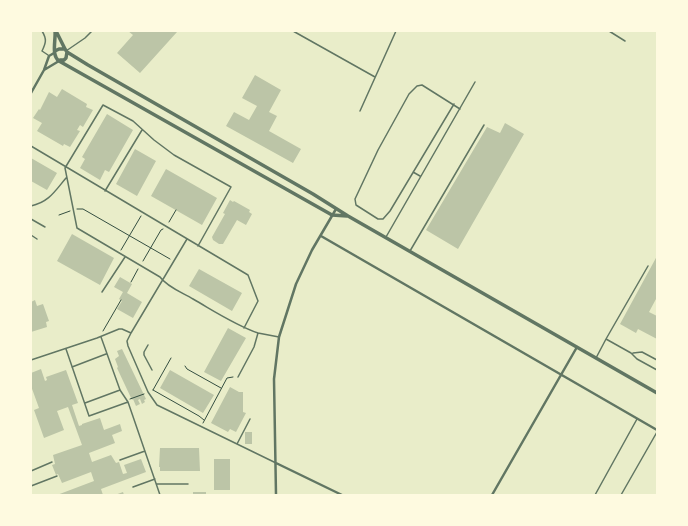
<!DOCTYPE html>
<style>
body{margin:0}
#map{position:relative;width:688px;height:526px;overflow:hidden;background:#e9edc9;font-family:"Varela Round",sans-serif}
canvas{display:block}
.frame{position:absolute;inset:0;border:32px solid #fefae0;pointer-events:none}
</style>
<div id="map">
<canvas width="688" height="526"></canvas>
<div class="frame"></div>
</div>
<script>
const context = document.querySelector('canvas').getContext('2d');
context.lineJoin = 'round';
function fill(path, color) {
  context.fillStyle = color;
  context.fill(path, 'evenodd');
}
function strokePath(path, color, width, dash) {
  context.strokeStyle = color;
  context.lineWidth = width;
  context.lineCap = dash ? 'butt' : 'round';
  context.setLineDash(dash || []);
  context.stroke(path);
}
fill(new Path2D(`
 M128 31H176L177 32 140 73 117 53 133 35Z
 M255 75 281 90 269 112 277 116 269 131 301 149 293 163 226 126 234 112 249 120 257 106 242 98Z
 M62 89 87 104 86 107 93 110 83 127 80 125 77 130 80 131 70 147 64 144 63 146 37 131 42 123 33 118 39 109 40 110 49 92 57 97Z
 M107 114 133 130 109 172 105 170 100 180 80 168 85 159 82 157Z
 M505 123 524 134 458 249 426 230 487 127 500 133Z
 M135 149 156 161 137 196 116 184Z
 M31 158 57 173 47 190 31 181Z
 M166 169 217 198 202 225 151 196Z
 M230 200 233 202 234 201 250 210 249 212 252 214 246 225 237 220 223 244H219L213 240 212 237 225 214 223 213Z
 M72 234 114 258 100 285 57 261Z
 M657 256V300L656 299 649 312 657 316V339L638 329 636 333 620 324Z
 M199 269 242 293 232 311 189 286Z
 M120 277 132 284 127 293 142 302 133 318 117 309 122 301 119 299 123 292 114 287Z
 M35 300 37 306 43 304 49 321 46 322 47 327 31 332V302Z
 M228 328 246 338 221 381 204 372Z
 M122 349 146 399 144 400 145 402 142 404 140 399 138 400 140 404 136 406 133 399 132 400 117 368 118 367 115 359 119 356 117 351Z
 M41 369 45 381 47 380 46 377 66 370 78 403 72 405 79 426 82 425V424L100 418 104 430 120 424 122 431 112 435 115 443 89 453 92 462 111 455 116 463 119 462 123 474 127 473 124 465 141 459 146 472 101 489 103 495H57L94 481 91 472 62 483 58 474 56 475 52 465 55 464 53 455 82 445 68 407 57 411 64 430 44 438 34 410 39 408 31 386V373Z
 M170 370 214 395 203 413 160 388Z
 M230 387 239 392H243V412L246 413 236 432 230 429 228 432 211 423Z
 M245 432H252V444H245Z
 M160 448H199L200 471H160V467H159Z
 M214 459H230V490H214Z
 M123 492 124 495H115Z
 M193 492H206V495H193Z`), '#bcc5a7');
strokePath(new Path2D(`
 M77 209H83L170 259
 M59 215 70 211
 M169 222 176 210
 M121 250 141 216
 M143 261 161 230 163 229
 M131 282 138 269
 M103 331 121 300
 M185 366 187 369 221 388
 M153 390 199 416 204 420
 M153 390 171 358
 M130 399 144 394
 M203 423 227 378 233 377`), '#344e41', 1);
strokePath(new Path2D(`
 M42 31C47 39 46 43 42 51L48 55
 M293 31 375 77
 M609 31 625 41
 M66 51 85 38 92 31
 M454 104 390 211 383 219H378L356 205 355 199 378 150 409 94 417 86 422 85 460 109
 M360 111 396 31
 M31 146 248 275 258 301 244 328
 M413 172 420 176
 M105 191 142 130
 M31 206C49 202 55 191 66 178
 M31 219 45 227
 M31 235 37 239
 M386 237 475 82
 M187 239 131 333 127 341 128 346 148 392 157 405 276 463
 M198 246 231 187 174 155 154 140 133 121 103 105 65 168 77 228 160 277C167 287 183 293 193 299 214 311 235 325 258 333
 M410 251 484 125
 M102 292 125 257
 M101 337 120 390 128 402 160 495
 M606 339 648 266
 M148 345 144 352V355L152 370
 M66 349 89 416 128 402
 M633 353 642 352 657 360
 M596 358 606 339 631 353 637 359 657 370
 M31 360 97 338 119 329H122L131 333
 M72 367 106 354
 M238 377 254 347 258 333 279 337
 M85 403 120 390
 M237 444 250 419
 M120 460 145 451
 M31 471 52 462
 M157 484H188
 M31 486 57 476
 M133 487 155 479
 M595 495 637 419
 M621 495 657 432`), '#617663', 1.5);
strokePath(new Path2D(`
 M44 70 59 61
 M31 93 44 70 49 56 54 53
 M321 236 657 430
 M276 463 342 495
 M276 495 274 379 279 337 296 284 312 250 336 209
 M492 495 577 347`), '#617663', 2.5);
strokePath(new Path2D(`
 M55 31C56 40 51 55 59 61L332 215 347 216
 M56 31 65 49
 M55 51 59 49H65L67 52 88 65 313 194 348 216 657 393
 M60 60H64L66 58 67 52`), '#617663', 3.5);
</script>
